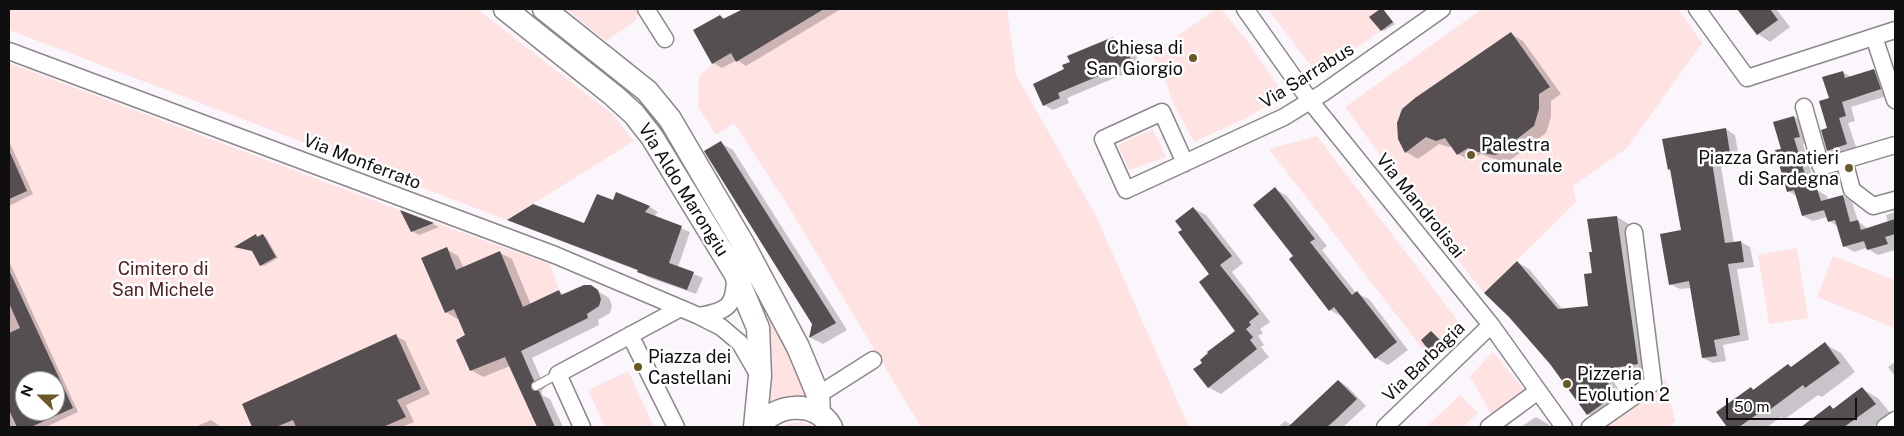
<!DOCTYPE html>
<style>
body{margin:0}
#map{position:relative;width:1904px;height:436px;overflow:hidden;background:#fbf6fc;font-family:"Public Sans",sans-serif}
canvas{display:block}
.frame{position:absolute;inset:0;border:10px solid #100f10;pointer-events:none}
.north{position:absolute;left:15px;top:371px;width:50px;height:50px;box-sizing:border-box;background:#fff;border:1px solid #9f9f9f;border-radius:50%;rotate:292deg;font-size:14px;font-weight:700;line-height:20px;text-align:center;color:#100f10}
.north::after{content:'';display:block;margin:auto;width:18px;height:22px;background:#685926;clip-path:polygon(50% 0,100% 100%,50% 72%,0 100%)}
.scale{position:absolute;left:1726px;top:398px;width:131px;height:22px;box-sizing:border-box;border:2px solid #100f10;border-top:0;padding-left:6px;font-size:15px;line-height:18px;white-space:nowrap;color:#100f10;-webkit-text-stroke:4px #fff;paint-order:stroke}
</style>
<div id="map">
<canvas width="1904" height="436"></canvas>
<div class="frame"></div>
<div class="north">N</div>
<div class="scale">50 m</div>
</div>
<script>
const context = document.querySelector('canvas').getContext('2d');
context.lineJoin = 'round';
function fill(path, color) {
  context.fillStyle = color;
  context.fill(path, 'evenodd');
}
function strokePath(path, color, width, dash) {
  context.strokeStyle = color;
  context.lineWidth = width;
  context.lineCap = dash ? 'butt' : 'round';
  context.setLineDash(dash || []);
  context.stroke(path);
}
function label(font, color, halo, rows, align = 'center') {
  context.font = font + ' "Public Sans",sans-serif';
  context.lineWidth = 5;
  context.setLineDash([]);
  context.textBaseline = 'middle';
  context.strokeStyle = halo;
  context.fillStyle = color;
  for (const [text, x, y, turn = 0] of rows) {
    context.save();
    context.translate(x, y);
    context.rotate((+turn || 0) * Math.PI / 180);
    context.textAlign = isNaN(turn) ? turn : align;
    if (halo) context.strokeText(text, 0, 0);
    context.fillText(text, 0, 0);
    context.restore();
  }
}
fill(new Path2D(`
 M9 9H477L611 113 634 141 507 220 9 30Z
 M566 9H639L636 20 606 41Z
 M824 9H1007L1016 75 1096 216 1189 427H921L790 209 734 123 716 135 698 107 699 77 712 64 731 53 736 62Z
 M1216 9H1221L1248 42 1285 96 1242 120 1194 142 1172 101 1167 85 1152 54Z
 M1268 9H1380L1370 17 1381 31 1321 72 1315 71Z
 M1482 9H1678L1702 43 1627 148 1573 186 1576 202 1484 293 1444 243 1345 107Z
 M9 63 386 205 550 264 559 290 456 340 470 371 505 357 537 427H9ZM25 381H55V411H25Z
 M1153 129 1166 157 1129 170 1118 145Z
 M1317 136 1464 329 1431 360 1269 149Z
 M1797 248 1808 318 1769 324 1758 255Z
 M739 250 778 325 809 402 782 399 767 404C773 379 774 356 768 330Z
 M1833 256 1895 280V328L1817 297Z
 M1493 352 1525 391 1492 416 1470 376Z
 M628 371 654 427H605L588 390Z
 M1666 379 1675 421 1669 427H1604Z
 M1460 395 1478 413 1463 427H1426Z
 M802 422 816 427H781L792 423Z`), '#ffe2e2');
fill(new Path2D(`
 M746 9H841L746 66 737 60 722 68 713 63 720 16 726 19Z
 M1382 9 1395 24 1384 31 1371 17Z
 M1739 9H1776L1790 27 1770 42 1758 34Z
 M1511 34 1523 41 1561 94 1551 101V117L1546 133 1509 161 1497 160 1481 154 1470 161 1458 154 1452 146 1449 147 1439 144 1418 159 1406 152Z
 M1113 39 1119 42 1123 41 1132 46 1141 67 1067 98 1069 103 1053 110 1044 105 1065 70Z
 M1874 70 1884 76 1890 95 1851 107 1855 121 1848 123 1857 150 1838 156 1828 150 1830 99 1843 72 1851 77Z
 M1794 117 1804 122 1809 142 1803 144 1817 190 1827 196 1828 201 1843 196 1852 202 1858 221 1868 229 1888 223 1886 215 1895 212V250L1878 255 1866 248 1854 252 1844 246 1839 227 1829 221 1827 217 1813 221 1803 216 1798 197 1788 191 1783 149Z
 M1726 129 1735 135 1740 164 1721 167 1734 243 1741 242 1750 247 1754 267 1737 269 1749 340 1723 345 1726 361 1713 363 1703 358 1691 288 1680 289 1670 284 1682 231 1672 171 1669 169Z
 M9 141 33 194 9 206Z
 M721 143 733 150 847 330 823 344 811 338 813 324Z
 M1275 189 1287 196 1327 246 1322 250 1356 293 1369 299 1408 350 1388 365 1376 358 1342 317 1330 310 1295 256Z
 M617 194 650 207 658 212 654 217 690 232 678 267 703 278 696 294 647 277 639 271 517 224 509 220 585 225 614 202Z
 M1193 208 1206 215 1243 263 1232 272 1270 322 1260 329 1263 333 1258 336 1264 345 1261 347 1269 357 1221 394 1208 387 1236 331 1210 275 1185 242 1187 241 1184 230Z
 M402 212 433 224 439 227 419 235 412 231Z
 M1617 217 1629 224 1650 371 1611 377 1626 402 1600 421 1588 414 1517 262 1529 269 1563 310 1589 307 1593 253Z
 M256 236 259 238 263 236 266 237 278 258 264 266 261 265 253 251 237 247Z
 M446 249 458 256 464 268 500 253 512 259 531 305 559 291 565 295 591 287 609 298 612 306 610 313 598 320 599 325 532 358 545 388 542 390V395L550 399 563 427H539L510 366 483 377 471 370 467 335 459 318 457 319 446 312Z
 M9 261 78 412 46 427H9ZM25 381H55V411H25Z
 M1432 332 1444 344 1434 353 1423 340Z
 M396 336 405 341 430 394 406 405 414 422 402 427H253L244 405Z
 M1825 344 1841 353 1855 372 1822 397 1818 395 1785 419 1781 417 1767 427H1729L1718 412 1751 388 1755 390 1788 365 1792 368Z
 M1895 362V376L1888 367Z
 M1339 381 1348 387 1366 406 1343 427H1278L1285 421 1292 425Z
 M1862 389 1878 398 1891 414 1872 427H1803L1830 407 1835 409Z
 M1536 417 1548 424 1551 427H1521Z
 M211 420 221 427H195Z`), '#0003');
fill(new Path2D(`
 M743 9H824L736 62 731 53 712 64 693 30 720 15 723 19Z
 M1380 9H1383L1393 22 1381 31 1369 17Z
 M1737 9H1770L1778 20 1757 35Z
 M1511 32 1550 87 1539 94V109L1534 126 1496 155 1481 153 1468 148 1457 155 1445 138 1436 141 1426 137 1405 153 1398 139 1397 123 1402 109 1415 98Z
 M1113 37 1115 43 1123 39 1132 62 1058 93 1060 98 1043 106 1033 84 1064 69 1062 65 1070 62 1067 56Z
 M1874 69 1881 89 1842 102 1846 116 1839 118 1847 144 1827 151 1821 130 1827 128 1819 101 1829 98 1822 77 1843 71 1845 78Z
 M1794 116 1800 137 1794 138 1810 191 1817 189 1824 210 1802 216 1794 190 1787 192 1775 150 1781 149 1773 122Z
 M1726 128 1731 159 1712 162 1725 243 1741 241 1744 262 1728 264 1740 335 1714 340 1717 356 1702 358 1689 281 1669 285 1660 234 1681 230 1670 169 1668 170 1662 139Z
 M721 141 836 323 809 338 812 324 704 151Z
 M9 150 27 191 9 199Z
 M1275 187 1315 239 1310 242 1352 295 1357 291 1397 342 1375 359 1334 307 1329 311 1289 259 1293 256 1253 205Z
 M616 192 650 206 645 212 682 226 669 263 694 272 687 290 637 272 638 270 507 220 533 204 584 223 597 194 613 200Z
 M1843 195 1850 222 1858 220 1861 230 1895 219V234L1885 237 1888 244 1867 250 1861 232 1864 241 1843 247 1835 220 1828 222 1821 201Z
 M1193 207 1232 256 1220 265 1259 314 1249 322 1251 325 1246 329 1253 337 1250 340 1257 349 1208 388 1193 369 1202 363 1200 360 1208 353 1207 352 1235 331 1199 282 1209 274 1178 232 1182 230 1175 221Z
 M400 210 434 223 411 232Z
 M1617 216 1638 364 1601 370 1615 395 1587 415 1550 364 1509 317 1484 293 1517 261 1558 309 1588 306 1584 274 1592 273 1589 252H1592L1587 219Z
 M256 234 257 237 263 234 276 257 260 266 252 251 234 247Z
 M447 247 456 270 500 251 523 307 559 290 561 295 584 285H591L598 290 601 299 599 306 587 314 588 318 521 351 534 381 531 384V388L534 391H539L555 427H537L505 357 470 371 456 340 465 335 454 309 445 313 421 258Z
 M9 270 73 408 31 427H17L9 410V333L20 328 9 303ZM25 381H55V411H25Z
 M1431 331 1442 342 1430 352 1421 340Z
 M396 334 421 389 397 400 406 417 383 427H296L293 420 276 427H252L242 404Z
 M1825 342 1840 363 1805 388 1803 385 1768 411 1766 408 1739 427H1727L1716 412 1751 387 1753 390 1788 364 1791 367Z
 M1338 380 1357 399 1334 421 1327 427H1288Z
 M1862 387 1876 404 1844 427H1801L1830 405 1833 409Z`), '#554f51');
const lane = new Path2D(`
 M536 386 558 374`);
const street = new Path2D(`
 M646 9 665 39
 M1245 9 1311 102 1491 325 1564 427
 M1697 9 1747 78 1895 30
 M1874 37 1895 100
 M9 51 555 255 699 316 721 327 740 343 758 374
 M1804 107 1821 167 1895 145
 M1844 160 1852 190 1873 206 1895 200
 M1185 163 1162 112 1103 139 1126 190 1284 117 1323 93 1442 9
 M699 316C727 311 735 307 735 277
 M630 335 676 427
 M818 395 873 360
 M582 427 558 374 679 309
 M1385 427 1491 325
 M1489 427 1538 391
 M1590 427 1653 383 1634 232
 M1885 427 1895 420`);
const secondary = new Path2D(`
 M505 9 613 95 634 114 652 137 735 273 758 328 760 376 755 427
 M544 9 647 91 670 119 742 242 798 347 818 395 819 414
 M759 427C775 403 816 400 831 427`);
strokePath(lane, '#8b878b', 10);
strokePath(street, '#8b878b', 19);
strokePath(secondary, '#8b878b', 25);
strokePath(lane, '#fff', 8);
strokePath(street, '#fff', 16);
strokePath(secondary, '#fff', 22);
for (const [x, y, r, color] of [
 [1193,58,5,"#685926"],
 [1471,155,5,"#685926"],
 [1849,168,5,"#685926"],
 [638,367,5,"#685926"],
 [1567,384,5,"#685926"]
]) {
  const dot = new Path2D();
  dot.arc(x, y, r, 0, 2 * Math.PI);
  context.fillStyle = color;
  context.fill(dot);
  strokePath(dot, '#fff', 2);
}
label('18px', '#100f10', '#fff', [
 ["Chiesa di",1183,48,"right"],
 ["San Giorgio",1183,69,"right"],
 ["Palestra",1481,145],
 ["comunale",1481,166],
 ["Piazza Granatieri",1839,158,"right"],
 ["di Sardegna",1839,179,"right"],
 ["Piazza dei",648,357],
 ["Castellani",648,378],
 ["Pizzeria",1577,374],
 ["Evolution 2",1577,395]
], 'left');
label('18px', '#100f10', '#fff', [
 ["Via Sarrabus",1307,76,-32],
 ["Via Monferrato",362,162,21],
 ["Via Aldo Marongiu",683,190,58],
 ["Via Mandrolisai",1420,206,51],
 ["Via Barbagia",1424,362,-44]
]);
label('18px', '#522126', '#fff', [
 ["Cimitero di",163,269],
 ["San Michele",163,290]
]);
</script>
